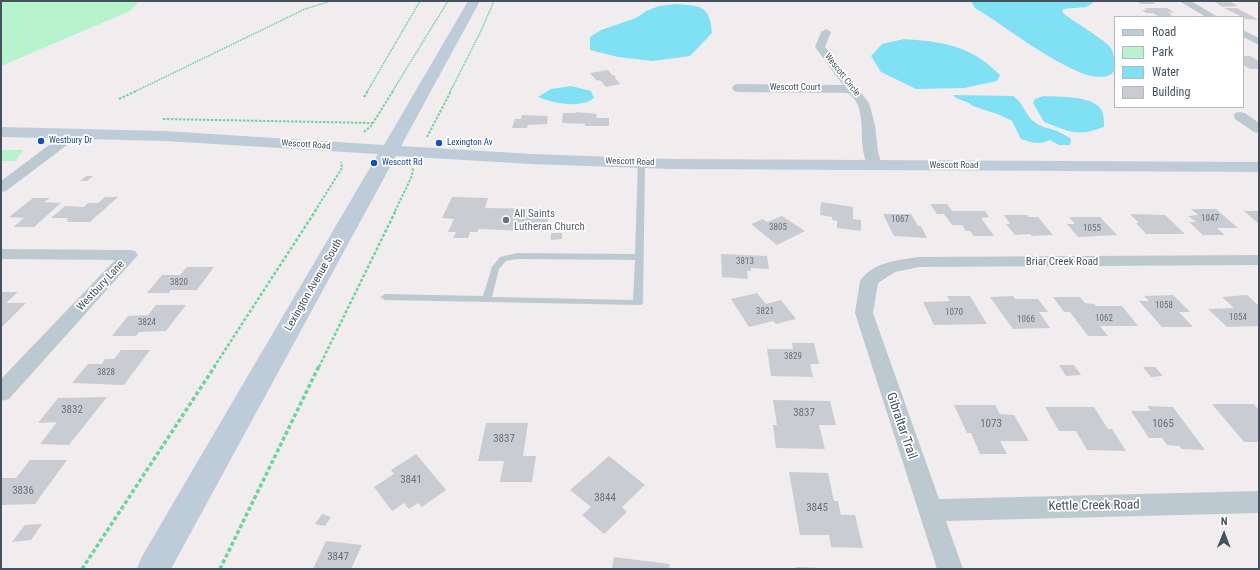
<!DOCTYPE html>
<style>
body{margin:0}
#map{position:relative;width:1260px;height:570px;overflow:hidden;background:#f1edee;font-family:"Roboto Condensed",sans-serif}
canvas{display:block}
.frame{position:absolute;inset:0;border:2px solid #44525d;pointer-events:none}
.legend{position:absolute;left:1114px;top:16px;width:130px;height:92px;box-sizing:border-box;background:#fff;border:1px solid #b4babe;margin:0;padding:5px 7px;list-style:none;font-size:12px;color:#44525d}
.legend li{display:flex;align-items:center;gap:8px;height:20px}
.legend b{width:20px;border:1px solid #b4babe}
.north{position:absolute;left:1204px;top:514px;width:40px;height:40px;-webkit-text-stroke:3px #fff;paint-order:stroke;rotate:1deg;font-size:11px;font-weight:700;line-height:16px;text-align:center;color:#44525d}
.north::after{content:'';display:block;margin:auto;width:14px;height:18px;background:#44525d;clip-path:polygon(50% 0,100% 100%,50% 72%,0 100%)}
</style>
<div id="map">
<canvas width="1260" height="570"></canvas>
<div class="frame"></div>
<ul class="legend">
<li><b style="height:5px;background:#beccd9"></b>Road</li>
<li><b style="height:11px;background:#b7f3cc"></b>Park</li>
<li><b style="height:11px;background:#80e1f4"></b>Water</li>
<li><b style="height:11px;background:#c9cdd3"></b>Building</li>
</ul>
<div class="north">N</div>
</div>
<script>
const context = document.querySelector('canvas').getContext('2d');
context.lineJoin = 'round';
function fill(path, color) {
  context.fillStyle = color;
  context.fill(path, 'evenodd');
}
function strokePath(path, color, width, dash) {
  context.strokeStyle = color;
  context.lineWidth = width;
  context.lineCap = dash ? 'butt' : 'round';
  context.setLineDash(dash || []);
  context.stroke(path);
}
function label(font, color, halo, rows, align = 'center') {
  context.font = font + ' "Roboto Condensed",sans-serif';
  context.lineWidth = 3.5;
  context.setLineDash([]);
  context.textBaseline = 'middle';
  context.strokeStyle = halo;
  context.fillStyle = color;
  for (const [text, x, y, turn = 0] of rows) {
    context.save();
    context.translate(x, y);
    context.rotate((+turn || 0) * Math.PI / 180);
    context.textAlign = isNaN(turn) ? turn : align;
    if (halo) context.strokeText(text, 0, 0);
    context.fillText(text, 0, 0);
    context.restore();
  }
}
fill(new Path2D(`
 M1 1H140L130 11 1 66Z
 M1 150H24L15 161H1Z`), '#b7f3cc');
fill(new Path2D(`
 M971 1H1091L1093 3 1086 7 1063 9 1062 11 1064 14C1076 23 1099 36 1109 46 1112 48 1113 53 1114 57 1122 82 1094 79 1079 72 1042 56 1009 29 975 8Z
 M676 4C701 6 710 5 712 33L690 56 653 61 618 57 590 50V37L601 30 636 18 646 11 659 6Z
 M904 39C930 41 958 43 981 59 987 63 993 69 1000 75L997 81 964 88 916 89 881 72 871 56 882 44Z
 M571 86 591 91 594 98C581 109 552 103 538 97L551 89Z
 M953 95 1013 96C1023 102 1025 114 1033 121 1040 127 1049 128 1057 131 1062 133 1067 136 1071 139L1070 145H1059L1050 140C1040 145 1032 143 1021 139L1012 121 1000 115 973 106 969 103 956 98Z
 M1043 96C1058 97 1091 95 1101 109 1104 114 1104 121 1104 127 1076 137 1071 132 1044 122L1033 103 1035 99Z`), '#80e1f4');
fill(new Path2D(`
 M1136 1H1151L1156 4H1141Z
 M1214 1H1229L1238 6 1222 7Z
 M1144 8H1167L1174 12H1168L1173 14H1169L1174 17H1159L1153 13H1146L1142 10H1148Z
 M1224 8H1237L1259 20 1246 19Z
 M1243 56H1250L1259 61V69H1250L1243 65Z
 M608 70 612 75 616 76 615 78 620 84 606 87 601 81 596 80 590 73Z
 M576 112 597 114 596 118H609V126H585V124L562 123 563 113H576Z
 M522 115 548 116 547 124 528 125 527 128H512L515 119H521Z
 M86 176H93L87 181H80Z
 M105 197H118L90 222H67L69 220H66L68 218H51L65 206 84 207 88 203H98Z
 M452 197 488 198 485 208 551 209 545 232 479 229 477 232H470L468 238H453L456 232H448L454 219 442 218Z
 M33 198H50L44 202 61 203 34 227H13L24 218 9 217Z
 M821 202 853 207V219L861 220V231L837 228V221L832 220V217L820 215Z
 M930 204H947L952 211H985L989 217 981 218 994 236H974L970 231H966L962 225H952L944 214H937Z
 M1191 209H1216L1238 228H1217L1225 235H1203L1189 222H1196L1188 216 1198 215Z
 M1244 211H1259V224Z
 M883 214H911L918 226H921L927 238 894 236Z
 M1130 214 1165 215 1185 234H1146L1136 223H1139Z
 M1004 215H1027L1029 217H1038L1053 235 1032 236 1030 234 1015 235 1006 224H1010Z
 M782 216 805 231 777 245 751 224 763 219 767 222Z
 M1069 217H1100L1117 235 1078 237 1067 224H1075Z
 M551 233H562V239L551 240Z
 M721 254 767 256 769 269 751 268V271H747L748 279 722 277Z
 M187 267H214L197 290H171L169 293H147L162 275H180Z
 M1 292H18L6 303H26L3 326H1Z
 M757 293 766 304 781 300 796 319 776 324 773 321 749 327 731 299Z
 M1173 295 1190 312H1179L1193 327H1162L1139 301H1149L1144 296Z
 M1247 295 1259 306V326L1227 327 1208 309 1234 308 1222 297Z
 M947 296H970L987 324 934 325 923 302 950 301Z
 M1013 296 1015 299H1038L1048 312H1039L1050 328 1013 329 990 297Z
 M1053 297H1080L1085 303 1094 304 1096 306H1122L1138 326H1100L1108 336H1088L1070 312H1064Z
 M156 305H186L166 331 139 332 136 336H112L128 316 148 315Z
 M792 343H814L819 364H810L813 377 771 376 767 349H793Z
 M121 350H150L124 385 72 383 88 364H102L105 359H114Z
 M1059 365H1074L1081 375 1066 376Z
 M1143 367H1155L1163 376 1151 377Z
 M107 397 69 445 40 444 57 422 38 423 58 398Z
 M773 400 830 401 836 425H819L825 449 776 448 773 425H777Z
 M1212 404H1254L1259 410V442H1244Z
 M954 405H995L1000 414 1014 415 1029 441H1000L1007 454H980L971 433H967Z
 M1147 406 1173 407 1205 450 1182 449 1179 446 1167 445 1162 438H1149L1131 411H1151Z
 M1045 407H1094L1108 429H1112L1126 451 1087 450 1076 431H1059Z
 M486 423H528L523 456H536L532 482H500L504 461H478Z
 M416 454 446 490 422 507 418 503 409 509 404 503 392 511 374 487 394 474 391 470Z
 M609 456 645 485 622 507 627 512 604 534 582 515 591 507 570 490Z
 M30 460H67L35 504 1 505V478H16Z
 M789 472 828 473 834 501H838L841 515H855L863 548 831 547 829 535H800Z
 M322 514 331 517 325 526 315 524Z
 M42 524 31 540 12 542 25 525Z
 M326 541 362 545 351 569H313Z
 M614 557 670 564 669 569H612Z
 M796 567 822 568V569H797Z`), '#c9cdd3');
strokePath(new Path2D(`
 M134 92 305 9 331 1
 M367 92 420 1
 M392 92 448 1
 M450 92 480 33 494 1`), '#6cd49c', 1.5, [1.5, 1]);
strokePath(new Path2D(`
 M364 97 368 91
 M119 99 136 91
 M163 119 373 123
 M364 132 371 126 393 91
 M427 137 451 91
 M315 211 342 168 341 162
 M395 211 412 176 413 167`), '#6cd49c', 2, [2.5, 1.5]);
strokePath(new Path2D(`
 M214 367 316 210
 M319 367 396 210`), '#6cd49c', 2.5, [3, 2]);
strokePath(new Path2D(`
 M82 569 215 366
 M220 569 319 366`), '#6cd49c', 3.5, [4, 2.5]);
fill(new Path2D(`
 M638 161H641L645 163 643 303 641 305 385 300 380 297 385 294 483 296 492 267 500 257 517 253 635 254ZM517 259 635 260 633 300 492 297 499 269 506 261Z`), '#bdc9d1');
fill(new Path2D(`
 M1179 1H1191L1218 17H1206Z
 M826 29 831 32 825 47 869 103 875 125 878 152 882 166 880 169 875 170 870 169C857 150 866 123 857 103 855 99 851 96 849 93L738 92 734 91 732 88 734 85 738 84 843 85 815 47 821 32Z
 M1243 30 1259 38V45L1243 37Z
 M1240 112 1245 113 1259 123V133L1254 132 1235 119 1234 116 1235 113Z
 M74 129 79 130 81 133 79 136 6 191 1 192V181L69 130Z
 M1 249 129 250 135 251 138 255 9 399 1 401V379L115 260 1 259Z
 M1259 255V265L919 267 895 272 878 283 873 313 939 499 1259 491V513L946 521 963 569H937L855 313 860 281C872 262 899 260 919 257Z`), '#bdc9d1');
fill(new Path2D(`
 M468 1H480L401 146 532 154 671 159 1259 162V172L671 169 532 164 396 156 171 569H137L141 558 378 154 165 141 1 137V127L165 131 384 145Z`), '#beccd9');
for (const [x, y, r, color] of [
 [41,141,4,"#1a4fb4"],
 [439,143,4,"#1a4fb4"],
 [374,163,4,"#1a4fb4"],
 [506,220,4,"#6b7280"]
]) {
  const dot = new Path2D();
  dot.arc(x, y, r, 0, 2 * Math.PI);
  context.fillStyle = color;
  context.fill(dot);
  strokePath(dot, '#fff', 1.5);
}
label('9px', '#44525d', '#fff', [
 ["Wescott Circle",842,75,52],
 ["Wescott Court",795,88],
 ["Wescott Road",306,145,4],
 ["Wescott Road",630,162,2],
 ["Wescott Road",954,166]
]);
label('9px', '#164399', '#fff', [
 ["Westbury Dr",49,141],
 ["Lexington Av",447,143],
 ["Wescott Rd",382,163]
], 'left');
label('9px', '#65717a', null, [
 ["1047",1210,219],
 ["1067",900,220],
 ["3805",778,228],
 ["1055",1092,229],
 ["3813",745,262],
 ["3820",179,283],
 ["1058",1164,306],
 ["3821",765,312],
 ["1070",954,313],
 ["1054",1238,318],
 ["1062",1104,319],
 ["1066",1026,320],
 ["3824",147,323],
 ["3829",793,357],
 ["3828",106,373]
]);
label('11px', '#5b616d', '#fff', [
 ["All Saints",514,214],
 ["Lutheran Church",514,227]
], 'left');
label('11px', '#44525d', '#fff', [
 ["Briar Creek Road",1062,262],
 ["Lexington Avenue South",314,285,-60],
 ["Westbury Lane",101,286,-47]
]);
label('11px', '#65717a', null, [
 ["3832",72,410],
 ["3837",804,413],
 ["1073",991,424],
 ["1065",1163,424],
 ["3837",504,439],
 ["3841",411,480],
 ["3836",23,491],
 ["3844",605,498],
 ["3845",817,508],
 ["3847",338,557]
]);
label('13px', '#44525d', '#fff', [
 ["Gibraltar Trail",901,426,71],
 ["Kettle Creek Road",1094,506,-1]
]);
</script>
